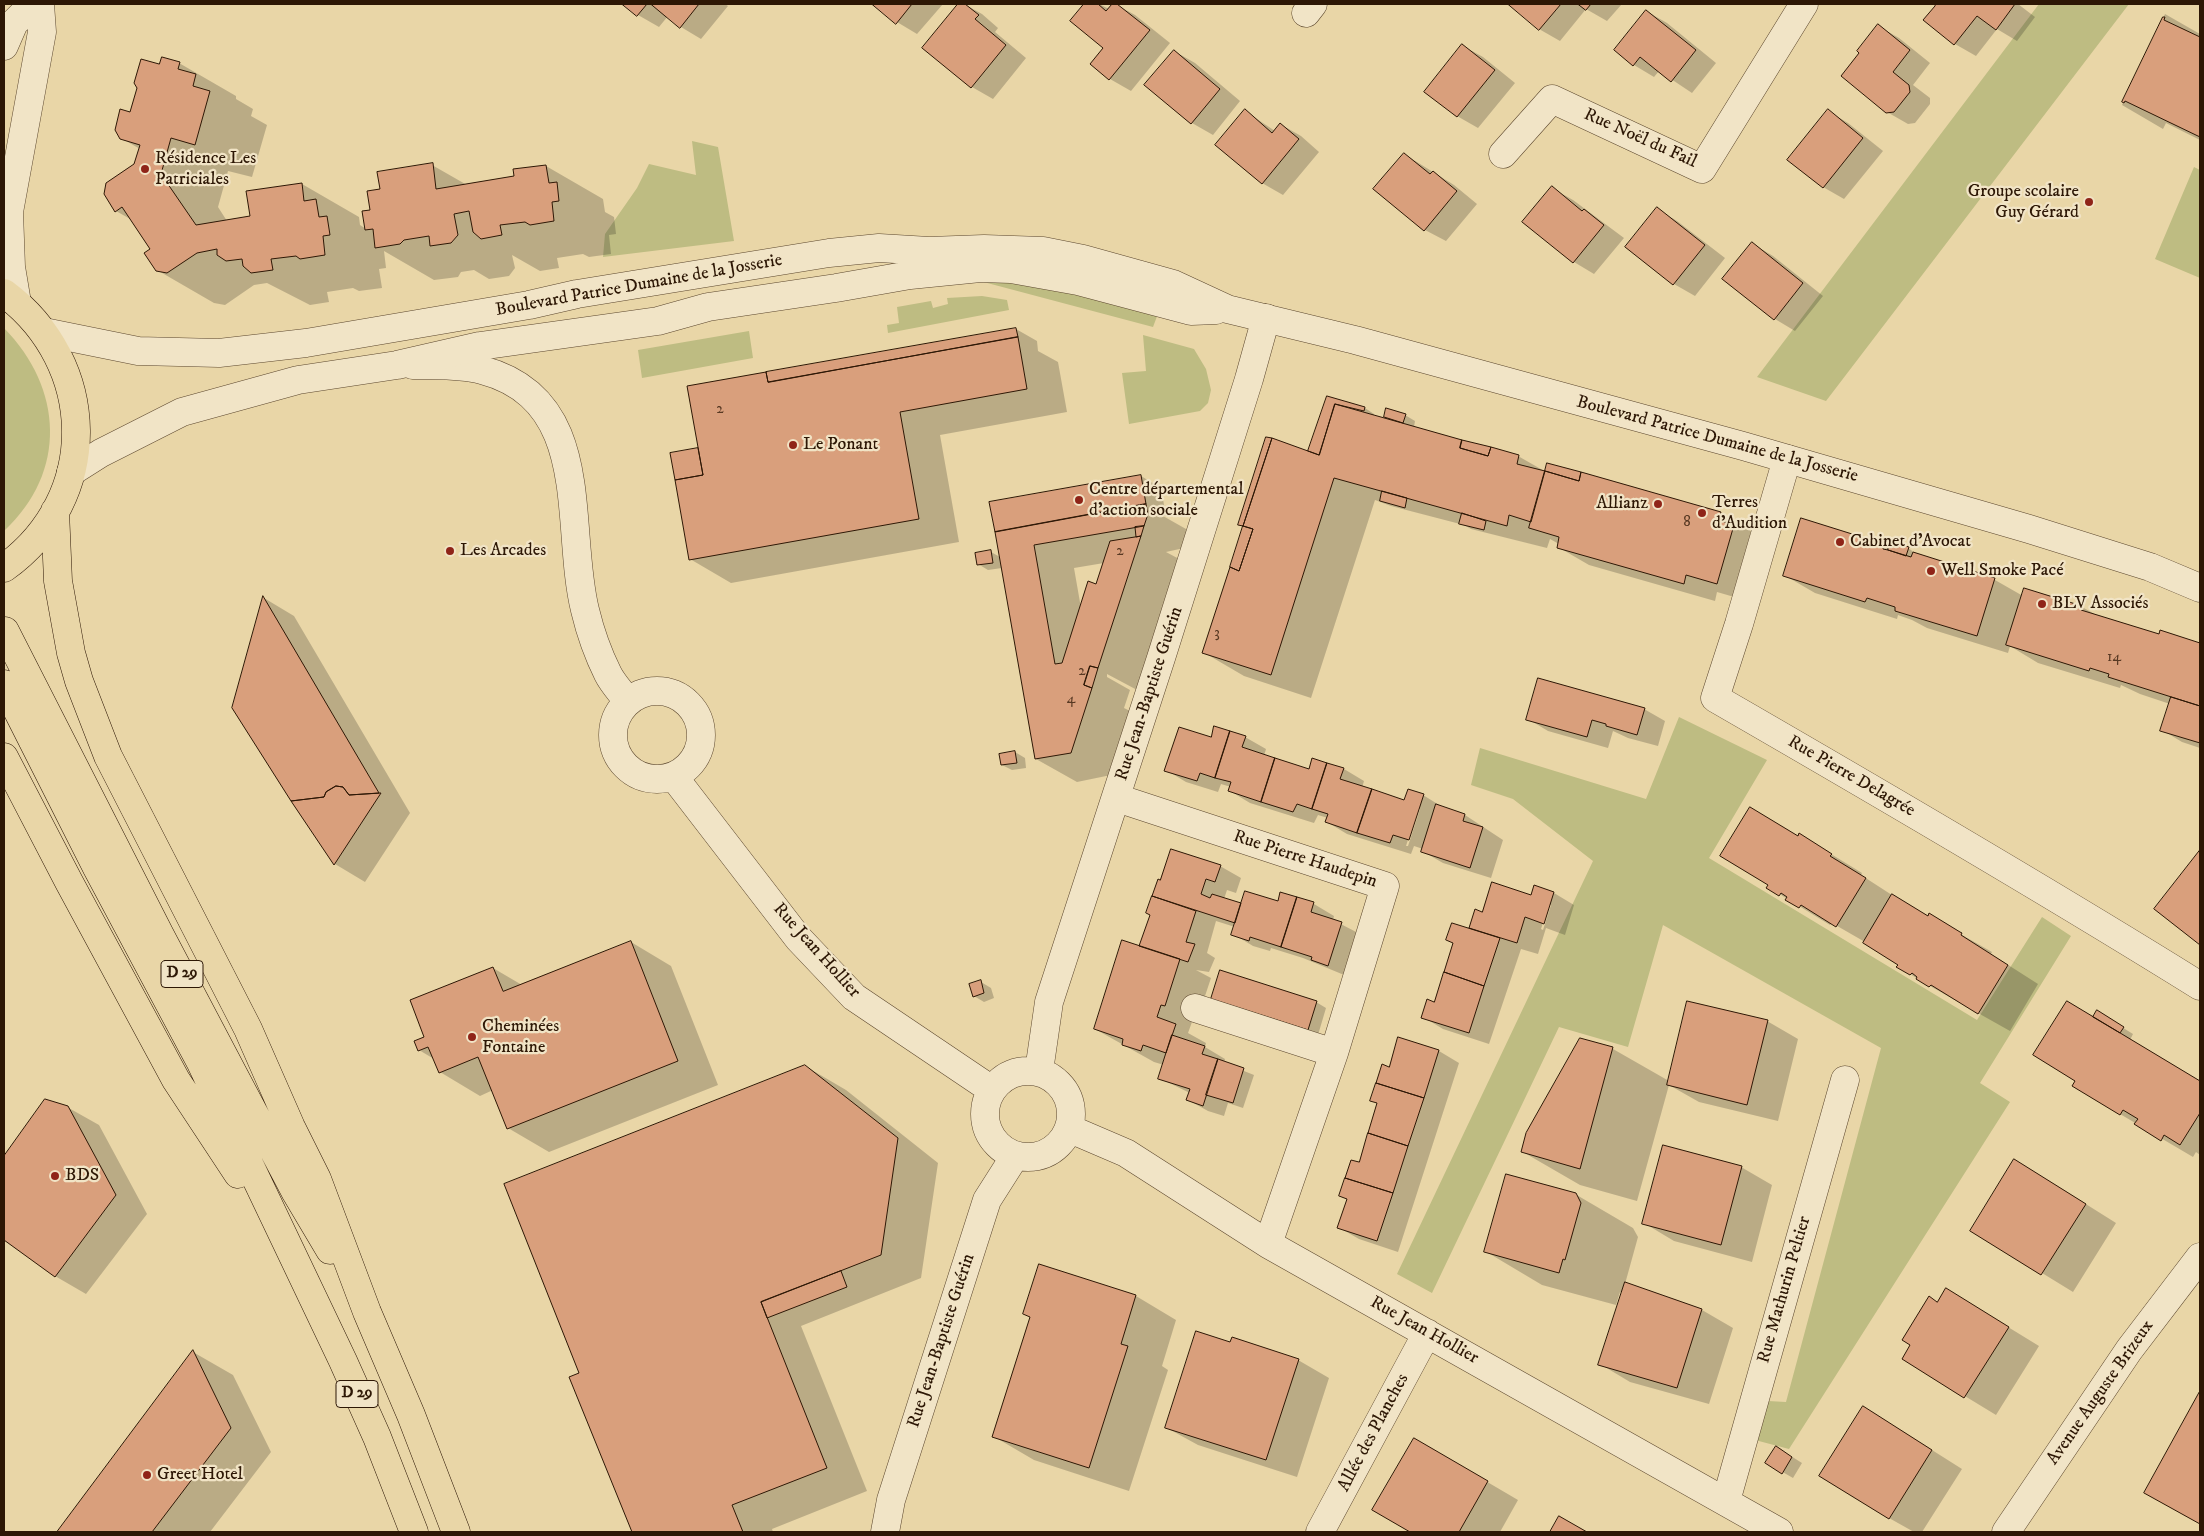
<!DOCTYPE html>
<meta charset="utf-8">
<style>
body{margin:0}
#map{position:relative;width:2204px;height:1536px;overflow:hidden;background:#e9d6a7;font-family:"IM FELL DW Pica",serif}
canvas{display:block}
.frame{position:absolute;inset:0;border:5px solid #2d1705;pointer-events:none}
</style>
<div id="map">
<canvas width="2204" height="1536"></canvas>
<div class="frame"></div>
</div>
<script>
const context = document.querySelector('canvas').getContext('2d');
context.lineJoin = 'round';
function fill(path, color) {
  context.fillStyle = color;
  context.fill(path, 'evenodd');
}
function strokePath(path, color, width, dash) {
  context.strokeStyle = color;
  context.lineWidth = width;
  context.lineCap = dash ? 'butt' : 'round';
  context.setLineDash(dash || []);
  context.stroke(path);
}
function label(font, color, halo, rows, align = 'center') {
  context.font = font + ' "IM FELL DW Pica",serif';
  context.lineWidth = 4.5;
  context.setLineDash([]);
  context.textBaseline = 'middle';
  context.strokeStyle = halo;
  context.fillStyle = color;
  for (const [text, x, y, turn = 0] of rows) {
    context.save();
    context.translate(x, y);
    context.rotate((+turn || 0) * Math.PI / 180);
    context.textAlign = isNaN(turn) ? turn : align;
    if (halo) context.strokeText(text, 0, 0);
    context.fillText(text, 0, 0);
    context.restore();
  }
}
fill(new Path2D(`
 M2039 4H2129L1826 401 1757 377Z
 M692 141 718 147 734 241 603 257 605 234 637 188 649 164 696 175Z
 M2194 167 2200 170V278L2155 259Z
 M1013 278 1159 311 1153 327 976 280Z
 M982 296 1007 300 1009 310 888 333 887 325 899 323 897 307 931 301 933 308 948 304 947 298Z
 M4 328C63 388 68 472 4 531Z
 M749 331 753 358 642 378 638 350Z
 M1143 335 1194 349 1206 369 1211 390 1208 403 1200 411 1129 424 1122 373 1146 371Z
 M1679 717 1767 760 1709 858 1977 1020 2042 917 2071 936 1980 1083 2010 1102 1789 1449 1755 1440 1768 1401 1786 1402 1881 1048 1663 925 1628 1047 1559 1027 1432 1293 1397 1274 1593 861 1513 799 1471 785 1480 748 1646 799Z`), '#bebc82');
fill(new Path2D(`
 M624 4H725L728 6 701 39 681 27 668 16 659 27 638 15Z
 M874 4H943L917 34 897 22Z
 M960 4H964L982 14 998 28 995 32 1026 58 993 99 972 87 924 48Z
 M1086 4H1099L1109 9 1115 4 1135 15 1170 43 1131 91 1110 79 1104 48 1072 21Z
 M1510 4H1622L1607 21 1586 9 1560 41 1539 29Z
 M1937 4H2018L2035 17 2017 41 1997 29 1976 56 1955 44 1925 20Z
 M1646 11 1667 23 1716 63 1692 93 1659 71 1654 77 1634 65Z
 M2165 14 2200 34V140L2166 123 2163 129 2122 105Z
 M1878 26 1899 38 1930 63 1913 85 1930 98V104L1915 123 1908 124 1887 112Z
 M1463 46 1483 57 1515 83 1478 128 1457 116Z
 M1174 51 1195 63 1240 101 1213 135 1192 123Z
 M179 63 236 96V99L253 109 251 116 267 125 252 177 228 171 218 207 227 221 252 217 302 184 359 217 360 225 366 229 371 211 381 190 432 165 467 185 516 177 546 166 603 199 605 212 614 217 616 234 609 235 611 254 589 257 583 254 557 258 559 268 540 271 512 255 515 268 509 276 489 279 474 270 461 272 458 277 434 280 384 251 386 268 379 269 382 288 359 291 353 288 327 292 329 302 310 305 267 283 254 285 225 305 214 303 157 270 152 249 132 220 116 211 135 165 140 149 121 138 131 114 160 65Z
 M1245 111 1275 131 1280 124 1301 136 1319 152 1283 195 1262 183Z
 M1828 111 1848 123 1883 151 1844 199 1823 187Z
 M1404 154 1454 185 1477 204 1446 241 1425 230Z
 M1552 188 1573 200 1624 238 1594 274 1574 262Z
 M1657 209 1677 221 1725 258 1695 296 1674 284 1627 247Z
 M1753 244 1773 256 1823 296 1795 331 1775 319Z
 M1016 329 1037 341 1038 351 1058 362 1067 412 940 435 959 542 731 583 690 559 698 450 700 451Z
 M1328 398 1365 408 1374 414V416L1390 421 1385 417 1405 415 1415 421 1414 427 1518 456 1546 472 1720 513 1751 531 1750 535 1764 544 1748 601 1717 592 1715 601 1589 565 1558 547 1559 544 1550 539 1547 548 1471 529 1464 525 1391 506 1375 500 1311 698 1244 676 1203 652 1244 527 1239 524 1309 453Z
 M1141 476 1161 488 1166 516H1163L1186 529 1188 538 1184 548 1166 552 1181 560 1139 691 1107 674V677L1130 690 1124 708 1132 712 1111 775 1077 782 1036 759 1002 568 988 570 978 564 991 552 1000 557ZM1104 563 1097 586 1081 608 1074 568Z
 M1802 519 1890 548H1908L1918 555 1995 580 2023 596 2025 589 2082 607 2100 617 2160 636 2161 632 2200 644V748L2182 742 2162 730 2170 704 2140 694 2121 685 2120 688 2038 663 2010 646 2008 653 1927 628 1912 620 1898 615 1897 619 1815 593 1784 575Z
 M264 598 294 616 410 813 365 882 335 864Z
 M1644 709 1665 721 1658 746 1628 738 1613 731 1608 748 1548 731 1528 719Z
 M1245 737 1266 749 1264 756 1310 771 1313 759 1344 769 1364 781 1362 788 1405 802 1423 795 1444 808 1465 815 1503 840 1491 878 1443 863 1422 851 1423 849 1414 846 1411 854 1347 834 1327 822 1328 818 1318 815 1314 823 1250 803 1230 791 1231 787 1221 784 1218 792 1186 782 1166 770 1212 739ZM1418 809H1420L1408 846H1406Z
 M1015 752 1025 758 1026 768 1012 770 1002 765Z
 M1800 835 1862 873 1861 875 1895 897 1992 952 1991 954 2038 984 2010 1031 1930 986 1898 967 1899 964 1865 942 1832 923 1830 925 1768 887Z
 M1172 850 1220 866 1241 878 1236 893 1227 890 1224 899 1242 904 1278 903 1281 893 1314 904 1334 916 1333 920 1362 935 1349 977 1303 958 1271 948 1270 951 1253 946 1233 934 1235 927 1216 921 1207 953 1215 958 1209 972 1196 970 1211 978 1196 1023 1192 1022 1188 1033 1206 1043 1205 1047 1225 1059 1224 1063 1254 1075 1243 1108 1228 1103 1224 1116 1208 1111 1188 1100 1190 1093 1159 1078 1164 1065 1154 1062 1095 1029 1140 947 1151 915 1147 913Z
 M2200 852V943L2156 909Z
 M1535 887 1554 893 1574 905 1565 935 1546 928 1538 954 1521 949 1489 1044 1443 1029 1423 1017 1435 1003 1476 911 1483 913 1531 896ZM1549 905H1551L1543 930 1541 929Z
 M631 942 671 966 718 1085 549 1152 508 1128 493 1090 480 1096 440 1072 434 1059 419 1050 493 968 522 985Z
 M981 982 991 988 994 998 984 1002 974 996Z
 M1316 1002 1326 1008 1318 1035 1222 1004Z
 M2094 1018H2107L2133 1034 2130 1040 2200 1082V1155L2196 1152 2193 1157 2120 1114Z
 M1767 1021 1798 1039 1778 1121 1699 1102 1669 1085 1637 1201 1580 1185 1523 1152 1581 1039 1613 1049 1669 1081Z
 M1399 1038 1439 1051 1459 1063 1398 1252 1359 1239 1338 1227 1348 1200 1341 1196 1360 1164 1378 1104 1372 1100 1390 1069Z
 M805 1066 846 1090 938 1163 921 1278 801 1326 867 1491 772 1529 773 1532H632L571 1378 581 1373Z
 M45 1100 67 1107 99 1125 147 1214 86 1294 55 1276 4 1238V1158Z
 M1741 1167 1772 1185 1752 1262 1674 1241 1644 1223Z
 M2046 1179 2116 1223 2073 1292 1972 1230Z
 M1575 1194 1633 1228 1638 1237 1625 1284 1702 1310 1733 1328 1709 1404 1630 1382 1600 1364 1623 1292H1620L1616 1305 1542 1285 1485 1251Z
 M1040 1266 1136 1296 1176 1320 1162 1366 1168 1370 1129 1491 1034 1460 993 1436 1031 1318Z
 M1946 1289 2039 1346 1996 1415 1904 1359Z
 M1231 1344 1298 1360 1329 1378 1297 1477 1198 1445 1167 1428Z
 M193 1352 233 1375 271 1452 210 1532H58Z
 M2200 1394V1524L2146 1493Z
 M1894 1426 1962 1469 1922 1532H1914L1889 1518Z
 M1414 1439 1518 1500 1500 1532H1412L1373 1510Z
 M1786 1453 1802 1463 1793 1478 1767 1463Z`), '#0003');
const building = new Path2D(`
 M622 4H647L637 16Z
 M651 4H699L680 28Z
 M872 4H912L896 24Z
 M958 4H965L979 15 975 19 1006 45 971 88 922 48Z
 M1084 4H1098L1106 11 1112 4H1117L1150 30 1109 80 1090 64 1103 48 1070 21Z
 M1508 4H1561L1539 30Z
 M1578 4H1591L1586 10Z
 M1934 4H2015L1996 30 1977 16 1954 45 1923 20 1935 6Z
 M1646 10 1696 50 1671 82 1640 57 1633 66 1614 50Z
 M2163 17H2165L2164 20 2200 37V137L2125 101 2124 103 2122 102Z
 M1878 24 1910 50 1893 72 1909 85 1910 92 1894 112 1886 113 1841 76 1859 53 1857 51Z
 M1462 44 1495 70 1457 117 1424 92Z
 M1174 50 1220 89 1191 124 1144 85Z
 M162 57 180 62 178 69 196 74 193 86 210 91 195 145 171 138 161 174 196 225 250 216 246 191 302 183 304 201 316 199 319 217 327 216 330 235 323 236 325 255 300 259 296 256 271 259 273 270 251 273 243 266 242 259 226 261 217 255V249L197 253 167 273 156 271 144 253 150 249 122 207 115 212 104 194 106 183 134 164 140 145 120 139 115 130 120 109 130 112 137 88 134 83 141 59 159 64Z
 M1245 109 1272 133 1280 123 1299 139 1262 184 1215 145Z
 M1828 109 1863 138 1823 188 1787 160Z
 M1404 153 1430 174 1433 171 1457 191 1424 231 1373 189Z
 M433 163 436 189 514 176 513 169 546 165 549 183 557 182 559 201 552 202 554 221 530 225 525 222 500 225 502 235 481 239 473 232 469 211 454 214 458 235 451 243 430 246 429 236 404 240 400 244 375 248 373 229 365 230 362 211 370 210 367 191 380 189 377 172Z
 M1552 186 1582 211 1584 209 1604 225 1573 263 1522 222Z
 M1657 207 1705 245 1673 285 1625 247Z
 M1752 242 1803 283 1774 320 1722 279Z
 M1016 328 1018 337 768 382 766 372Z
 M1018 337 1027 389 900 412 919 519 689 560 675 480 703 475 687 386 766 372 768 382Z
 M1327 396 1365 407 1364 411 1335 404 1319 455 1308 451Z
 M1335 404 1462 440 1460 448 1488 456 1491 447 1519 455 1517 464 1545 471 1531 522 1509 515 1507 526 1334 478 1271 675 1202 653 1230 567 1239 571 1253 529 1243 526 1272 438 1319 455Z
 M1386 408 1406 414 1403 423 1384 417Z
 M1266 437 1272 438 1243 526 1238 525Z
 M1462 440 1491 447 1488 456 1460 448Z
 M698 448 703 475 675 480 670 453Z
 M1547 463 1581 472 1579 481 1545 471Z
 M1545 471 1579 481 1581 472 1721 512 1718 520 1734 525 1717 584 1686 575 1684 584 1557 548 1559 537 1529 528Z
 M1141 475 1146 504 995 532 989 502Z
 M1382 491 1407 498 1405 508 1380 501Z
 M1146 504 1148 514 1144 526 1034 545 1055 664 1062 663 1088 581 1096 584 1110 541 1141 536 1098 668 1090 666 1084 685 1092 688 1071 753 1035 759 995 532Z
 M1462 513 1486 521 1484 530 1459 524Z
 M1801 518 1884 544 1883 549 1888 550 1911 557 1913 552 1995 578 1977 636 1895 611V607L1867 598 1865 602 1783 576Z
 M1144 526 1141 536 1136 537 1135 527Z
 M1243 526 1253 529 1239 571 1230 567Z
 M1890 541 1909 547 1906 556 1888 550Z
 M991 550 993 563 977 565 975 553Z
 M2024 588 2082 606 2081 610 2159 634 2160 630 2200 643V706L2108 677 2109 674 2090 668 2089 671 2006 645Z
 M263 596 379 793 349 795 343 787 336 786 326 792 324 797 291 801 232 708Z
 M1090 666 1098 668 1092 688 1084 685Z
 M1538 678 1645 708 1637 735 1606 726V724L1592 720 1587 737 1526 720Z
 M2171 697 2200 706V743L2160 731Z
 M1214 726 1230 731 1215 778 1200 773 1197 781 1164 771 1179 727 1211 737Z
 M1230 731 1246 736 1242 747 1275 758 1261 802 1228 791 1231 782 1215 778Z
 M1015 751 1017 763 1001 765 999 754Z
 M1275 758 1309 769 1312 758 1327 763 1312 809 1297 804 1293 812 1261 802Z
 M1327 763 1344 768 1340 779 1372 789 1357 833 1325 822 1328 814 1312 809Z
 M336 786 343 787 349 795 381 793 334 865 291 801 324 797 326 792Z
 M1372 789 1404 800 1408 789 1424 794 1409 840 1393 835 1390 843 1357 833Z
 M1436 804 1465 814 1463 821 1483 827 1470 868 1421 852Z
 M1750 807 1798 836 1799 833 1832 854 1830 856 1866 878 1836 927 1801 905 1799 908 1785 900 1787 897 1781 893 1779 896 1766 888 1768 885 1720 856Z
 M1171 849 1221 865 1215 882 1206 879 1201 894 1210 898 1212 894 1241 903 1235 923 1152 896 1158 879 1160 880Z
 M2200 850V945L2154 909Z
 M1492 882 1531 895 1534 885 1554 892 1544 924 1525 917 1517 943 1469 928 1475 909 1482 912Z
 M1245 891 1278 901 1280 892 1297 897 1281 947 1250 937 1249 941 1231 935Z
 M1892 894 1928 916 1929 913 1960 932 1962 933 1961 935 2008 965 1978 1014 1931 985 1929 987 1916 979 1917 977 1912 973 1910 975 1896 967 1898 965 1863 943Z
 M1152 896 1196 911 1186 942 1195 944 1188 962 1139 946 1150 915 1146 913Z
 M1297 897 1314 902 1311 912 1342 922 1328 966 1311 960 1312 957 1281 947Z
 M1452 923 1500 938 1484 986 1444 972 1453 943 1446 940Z
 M1122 940 1180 959 1165 1006 1161 1005 1157 1017 1176 1024 1166 1053 1143 1045 1141 1051 1122 1045 1123 1039 1094 1029Z
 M631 941 678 1061 507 1129 478 1057 439 1073 428 1047 418 1051 414 1041 424 1037 410 1000 493 967 503 991Z
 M1220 970 1317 1001 1308 1030 1211 999Z
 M1444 972 1484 986 1469 1033 1421 1018 1427 999 1434 1002Z
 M981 980 984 993 973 997 969 984Z
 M1687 1001 1768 1020 1747 1105 1667 1085Z
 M2067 1001 2200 1081V1113L2180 1145 2164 1135 2161 1141 2134 1124 2138 1119 2123 1110 2120 1115 2072 1086 2075 1081 2033 1055Z
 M2097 1010 2124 1027 2120 1033 2093 1017Z
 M1172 1035 1205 1046 1202 1054 1218 1059 1203 1106 1186 1100 1190 1089 1158 1079Z
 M1398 1037 1439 1050 1424 1098 1376 1083 1382 1064 1389 1067Z
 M1580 1038 1613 1047 1580 1169 1521 1152 1526 1133Z
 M1218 1059 1244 1068 1233 1103 1206 1095Z
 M805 1065 898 1138 881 1255 761 1302 827 1468 732 1505 743 1532H632L569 1377 579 1373 504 1184Z
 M1376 1083 1424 1098 1408 1146 1368 1133 1377 1103 1370 1101Z
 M45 1099 68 1106 116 1195 55 1277 4 1240V1156Z
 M1368 1133 1408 1146 1393 1193 1345 1178 1351 1160 1359 1162Z
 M1663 1145 1742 1166 1721 1245 1642 1224Z
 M2014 1159 2086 1204 2041 1275 1970 1231Z
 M1506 1174 1576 1193 1581 1203 1565 1260 1563 1259 1559 1273 1484 1252Z
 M1345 1178 1393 1193 1377 1241 1337 1228 1347 1199 1339 1196Z
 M1039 1264 1136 1295 1121 1344 1128 1346 1089 1468 992 1437 1030 1317 1023 1314Z
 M841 1271 847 1287 767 1318 761 1302Z
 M1625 1282 1702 1309 1677 1388 1598 1365Z
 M1946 1288 2009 1327 1964 1398 1902 1359 1910 1345 1902 1340 1929 1296 1937 1302Z
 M1196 1331 1230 1342 1232 1337 1299 1359 1266 1460 1165 1428Z
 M193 1350 231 1428 152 1532H57Z
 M2200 1391V1524L2144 1493Z
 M1863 1406 1932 1450 1889 1519 1819 1476Z
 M1414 1438 1488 1481 1459 1532H1410L1372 1510Z
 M1776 1446 1792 1457 1782 1474 1765 1463Z
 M1559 1516 1587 1532H1550Z`);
fill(building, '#d99f7c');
strokePath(building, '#2d1705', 1);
const minor = new Path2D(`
 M1306 13 1313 4
 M1503 154 1552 99 1702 169 1804 4
 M413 365C435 366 460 364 482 370 595 400 564 525 585 610 590 631 598 654 608 674 613 684 622 693 628 702
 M1787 459 1739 624 1715 698C1878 792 2041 887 2200 986
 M613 735a44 44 0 1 1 88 0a44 44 0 1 1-88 0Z
 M674 777 798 938 854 997 992 1090
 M1117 798 1385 886 1334 1053 1268 1244
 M1195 1008 1334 1053
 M985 1114a43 43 0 1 1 86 0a43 43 0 1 1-86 0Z
 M1039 1071 1049 1002 1161 658 1249 379 1266 318
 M1070 1129 1126 1153 1268 1244 1779 1532
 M1726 1501 1845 1080
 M885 1532 891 1500 987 1200 1015 1156
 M1320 1532 1427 1333
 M2006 1532 2129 1350 2200 1257`);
const tertiary = new Path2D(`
 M4 46 14 23 33 4
 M17 303 11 267 9 212 42 32 40 4
 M44 332 138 351 219 353 306 343 529 305 577 294 829 253 879 248 929 251 984 249 1043 251 1083 259 1173 284 1227 309 1355 340 1743 446 2029 529 2150 567 2200 588
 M71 472 101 453 182 412 298 380 397 365 480 346 658 321 708 307 836 288 910 275 980 268 1011 269 1078 281 1191 311 1216 310`);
const primary = new Path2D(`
 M4 293C98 363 102 498 4 568
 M55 511 58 581 71 653 79 681 108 756 248 1029 291 1127 317 1179 367 1312 411 1415 456 1532
 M5 631 159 933 295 1191 330 1250
 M4 684 97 868 201 1063 343 1361 377 1437 414 1532
 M4 757 69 882 176 1080 238 1174`);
strokePath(minor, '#5c472e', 29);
strokePath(tertiary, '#5c472e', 29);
strokePath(primary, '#2d1705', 29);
strokePath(minor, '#f1e4c6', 28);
strokePath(tertiary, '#f1e4c6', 28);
strokePath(primary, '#e9d6a7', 28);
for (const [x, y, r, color] of [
 [145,169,5,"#8f2418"],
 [2089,202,5,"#8f2418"],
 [793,445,5,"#8f2418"],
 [1079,500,5,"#8f2418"],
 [1658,504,5,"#8f2418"],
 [1702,513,5,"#8f2418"],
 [1840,542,5,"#8f2418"],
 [450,551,5,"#8f2418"],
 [1931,571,5,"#8f2418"],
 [2042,604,5,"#8f2418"],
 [472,1037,5,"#8f2418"],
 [55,1176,5,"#8f2418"],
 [147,1475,5,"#8f2418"]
]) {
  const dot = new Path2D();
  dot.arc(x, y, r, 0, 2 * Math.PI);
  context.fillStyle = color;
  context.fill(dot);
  strokePath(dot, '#f1e4c6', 2);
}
label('15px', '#583923', null, [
 ["2",720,410],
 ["8",1687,523],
 ["2",1120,552],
 ["3",1217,634],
 ["14",2114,658],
 ["2",1082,672],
 ["4",1071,700]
]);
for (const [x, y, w] of [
 [182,974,42],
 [357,1394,42]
]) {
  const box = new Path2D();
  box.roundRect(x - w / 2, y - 13.5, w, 27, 4);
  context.fillStyle = '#f1e4c6';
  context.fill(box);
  strokePath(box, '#2d1705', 1);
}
label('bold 16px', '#2d1705', null, [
 ["D 29",182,974],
 ["D 29",357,1394]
]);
label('18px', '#2d1705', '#f1e4c6', [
 ["Rue Noël du Fail",1640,139,24],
 ["Boulevard Patrice Dumaine de la Josserie",639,286,-10],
 ["Boulevard Patrice Dumaine de la Josserie",1717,440,15],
 ["Rue Jean-Baptiste Guérin",1150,694,-72],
 ["Rue Pierre Delagrée",1851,777,30],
 ["Rue Pierre Haudepin",1305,860,18],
 ["Rue Jean Hollier",816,951,48],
 ["Rue Mathurin Peltier",1785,1290,-74],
 ["Rue Jean Hollier",1424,1331,29],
 ["Rue Jean-Baptiste Guérin",942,1341,-72],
 ["Avenue Auguste Brizeux",2101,1393,-55],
 ["Allée des Planches",1374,1433,-62]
]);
label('18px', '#2d1705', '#f1e4c6', [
 ["Résidence Les",155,159],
 ["Patriciales",155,180],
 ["Groupe scolaire",2079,192,"right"],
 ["Guy Gérard",2079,213,"right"],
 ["Le Ponant",803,445],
 ["Centre départemental",1089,490],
 ["d'action sociale",1089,511],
 ["Terres",1712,503],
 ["d'Audition",1712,524],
 ["Allianz",1648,504,"right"],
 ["Cabinet d'Avocat",1850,542],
 ["Les Arcades",460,551],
 ["Well Smoke Pacé",1941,571],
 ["BLV Associés",2052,604],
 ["Cheminées",482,1027],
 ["Fontaine",482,1048],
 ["BDS",65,1176],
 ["Greet Hotel",157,1475]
], 'left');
</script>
